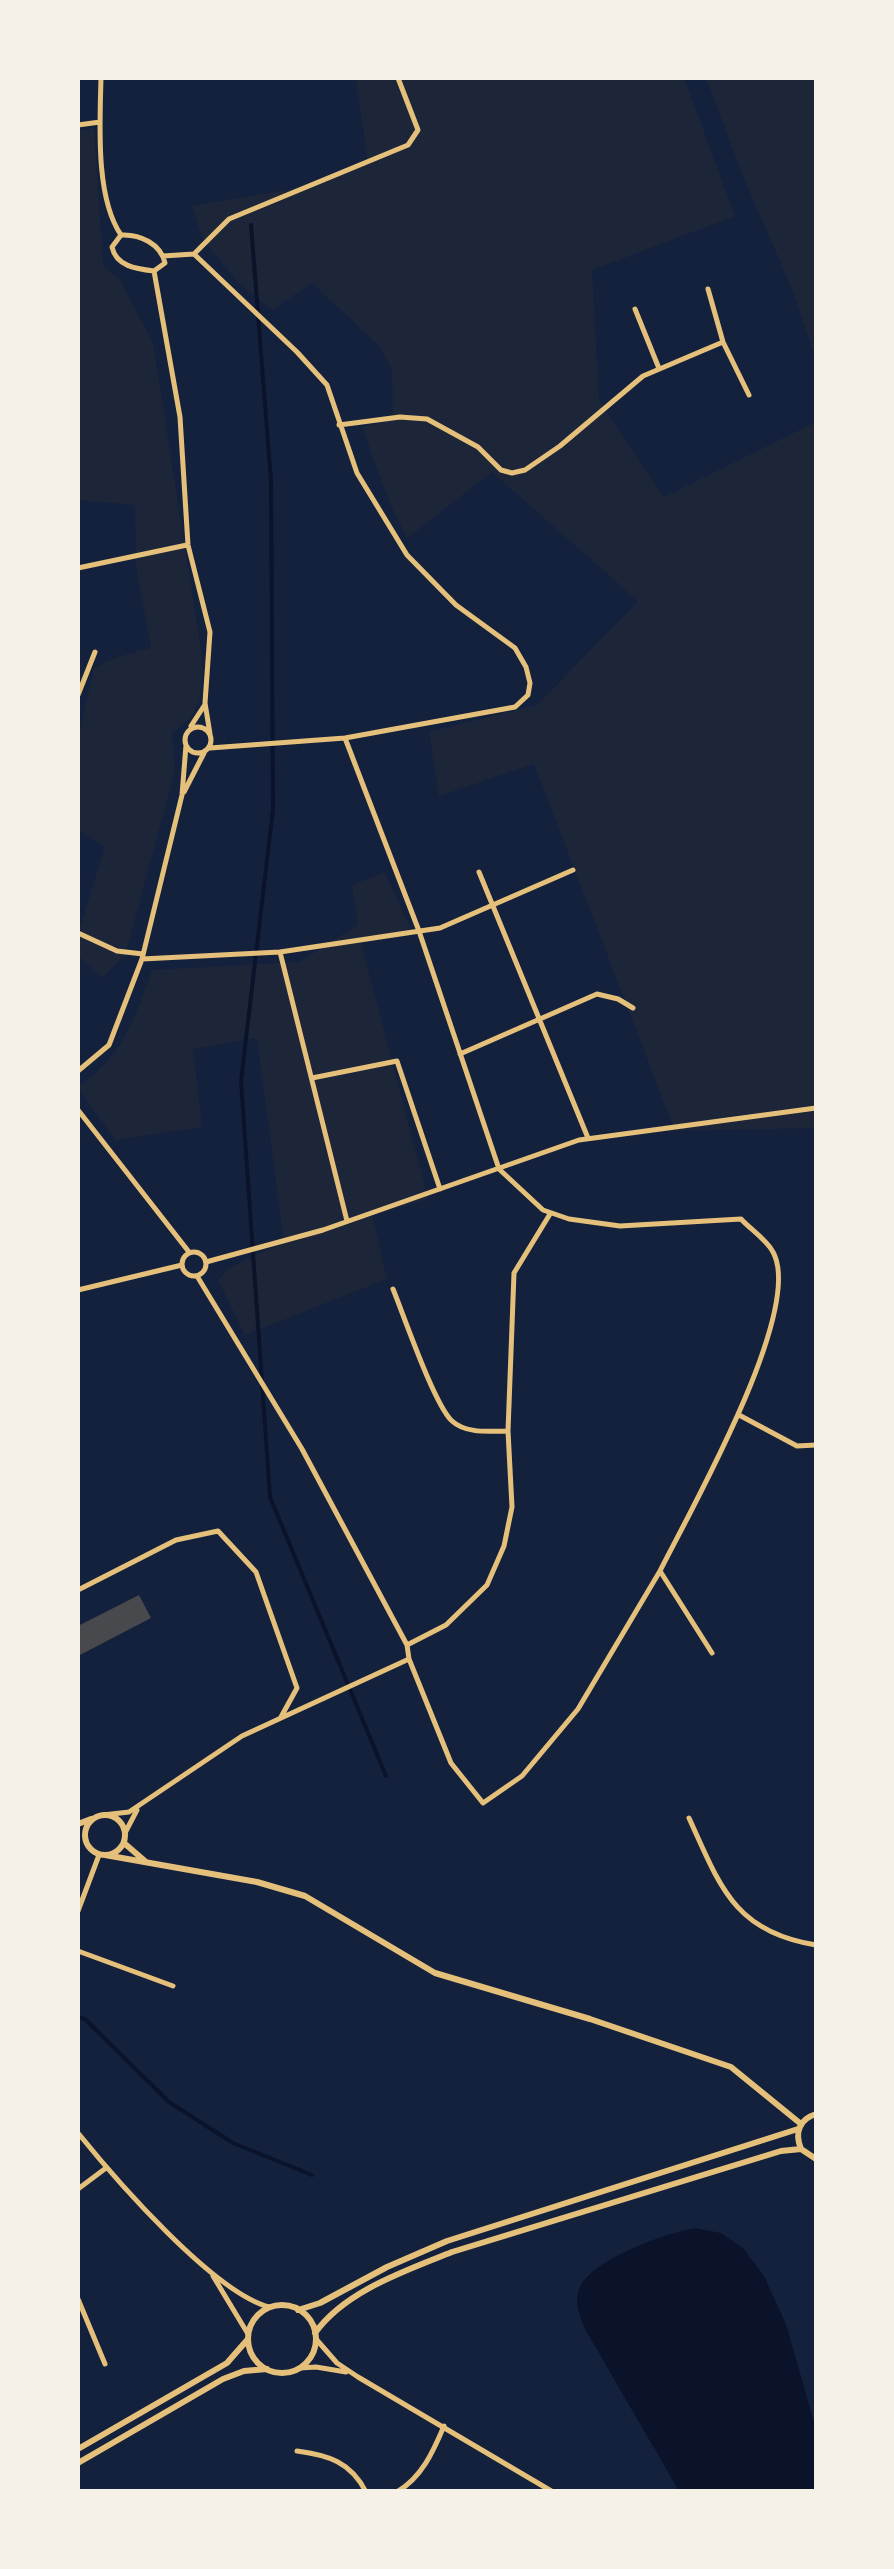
<!DOCTYPE html>
<style>
body{margin:0}
#map{position:relative;width:894px;height:2569px;overflow:hidden;background:#14213d;font-family:Signika,sans-serif}
canvas{display:block}
.frame{position:absolute;inset:0;border:80px solid #f6f1e7;pointer-events:none}
</style>
<div id="map">
<canvas width="894" height="2569"></canvas>
<div class="frame"></div>
</div>
<script>
const context = document.querySelector('canvas').getContext('2d');
context.lineJoin = 'round';
function fill(path, color) {
  context.fillStyle = color;
  context.fill(path, 'evenodd');
}
function strokePath(path, color, width, dash) {
  context.strokeStyle = color;
  context.lineWidth = width;
  context.lineCap = dash ? 'butt' : 'round';
  context.setLineDash(dash || []);
  context.stroke(path);
}
fill(new Path2D(`
 M356 78H684L735 216 592 270 599 401 664 497 816 422V1128L675 1131 534 764 439 796 429 732 537 705 638 601 492 472 407 538 390 504 362 427 393 420 392 369 377 344 312 283 272 310 239 283 203 240 192 206 292 189 368 164Z
 M706 78H816V361L793 291 744 179Z
 M94 128 103 266 120 280 153 343 203 664C200 696 203 715 172 732L175 770 125 956 102 978 78 956V934L105 847 78 830V739L94 668 114 658 151 648 136 566 135 505 78 500V131Z
 M385 872 411 930 361 943 428 1199 372 1215 387 1279 245 1335 218 1280 229 1268 284 1242 257 1038 193 1049 202 1127 115 1140 78 1087C124 1055 134 1019 152 970L299 962 358 925 352 885Z`), '#1d2539');
fill(new Path2D(`
 M695 2228 721 2233 743 2248 764 2276 786 2324 816 2429V2491H679L586 2331C580 2317 573 2302 580 2287 593 2259 666 2233 695 2228Z`), '#0b132b');
strokePath(new Path2D(`
 M251 225 271 481 273 809 241 1081 270 1497 386 1776
 M78 2017 85 2019 169 2102 233 2143 312 2175`), '#0b132b', 4);
fill(new Path2D(`
 M139 1595 151 1618 78 1656V1626Z`), '#48494c');
strokePath(new Path2D(`
 M101 78C100 122 95 197 121 235
 M78 125 100 122
 M121 235C140 234 161 244 165 263L154 271C136 269 116 266 112 247Z
 M194 254 229 219 408 145 418 130 398 78
 M163 256 194 254 297 352 327 385 357 473 407 555 456 605 515 648 526 667 530 683 528 695 515 707 345 738 210 748
 M154 271 180 417 188 545 210 632 205 703 210 734
 M708 289 723 342 749 395
 M635 309 658 366
 M339 425 400 417 427 419 478 447 501 470 512 473 525 470 560 446 643 376 723 342
 M78 568 187 545
 M78 695 95 652
 M191 726 204 706
 M185 740a13 13 0 1 1 26 0a13 13 0 1 1-26 0Z
 M345 738 419 931 499 1169 543 1210 569 1219 620 1226 741 1219C750 1229 767 1240 773 1252 805 1310 689 1513 660 1571
 M184 792 204 753
 M479 872 588 1138
 M78 933 117 951 143 954
 M280 952 347 1221
 M142 959 280 952 440 928 573 870
 M460 1054 597 994 618 999 633 1008
 M78 1071 109 1045 142 959 182 795 186 745
 M312 1078 397 1061 440 1189
 M78 1110 189 1252
 M182 1264a12 12 0 1 1 24 0a12 12 0 1 1-24 0Z
 M206 1262 323 1230 579 1140 816 1108
 M197 1276 302 1449 407 1645 409 1659 451 1763 483 1803 522 1776 578 1709 660 1571 712 1653
 M393 1289C404 1316 434 1404 452 1421 466 1434 490 1431 507 1431
 M78 1290 182 1265
 M739 1415 797 1446 816 1445
 M78 1590 176 1540 218 1531 256 1572 297 1688 281 1717
 M407 1645 446 1625 487 1585 504 1546 512 1507 508 1431 514 1273 550 1214
 M103 1815 129 1812 242 1736 409 1659
 M689 1818C720 1886 734 1932 816 1945
 M125 1833 137 1810
 M78 1911 99 1855
 M78 1951 173 1986
 M78 2133C116 2180 213 2292 269 2307
 M78 2189 106 2168
 M213 2276 248 2334
 M78 2299 105 2364
 M316 2339 337 2363 358 2377 553 2492
 M300 2368 316 2367 346 2372
 M297 2451C328 2455 351 2462 366 2492
 M397 2492C422 2477 433 2452 444 2426`), '#e5c07b', 5);
strokePath(new Path2D(`
 M85 1835a20 20 0 1 1 40 0a20 20 0 1 1-40 0Z
 M78 1824 91 1819
 M124 1843 146 1862
 M105 1855 257 1882 305 1896 435 1973 590 2019 731 2067 801 2124
 M816 2114C800 2119 794 2132 801 2149L816 2159
 M248 2339a34 34 0 1 1 68 0a34 34 0 1 1-68 0Z
 M298 2310 320 2303 387 2267 447 2241 798 2129
 M315 2333C345 2291 405 2271 452 2252L781 2151 801 2149
 M78 2449 227 2363 248 2339
 M78 2463 223 2379 244 2371 267 2369`), '#e5c07b', 6);
</script>
